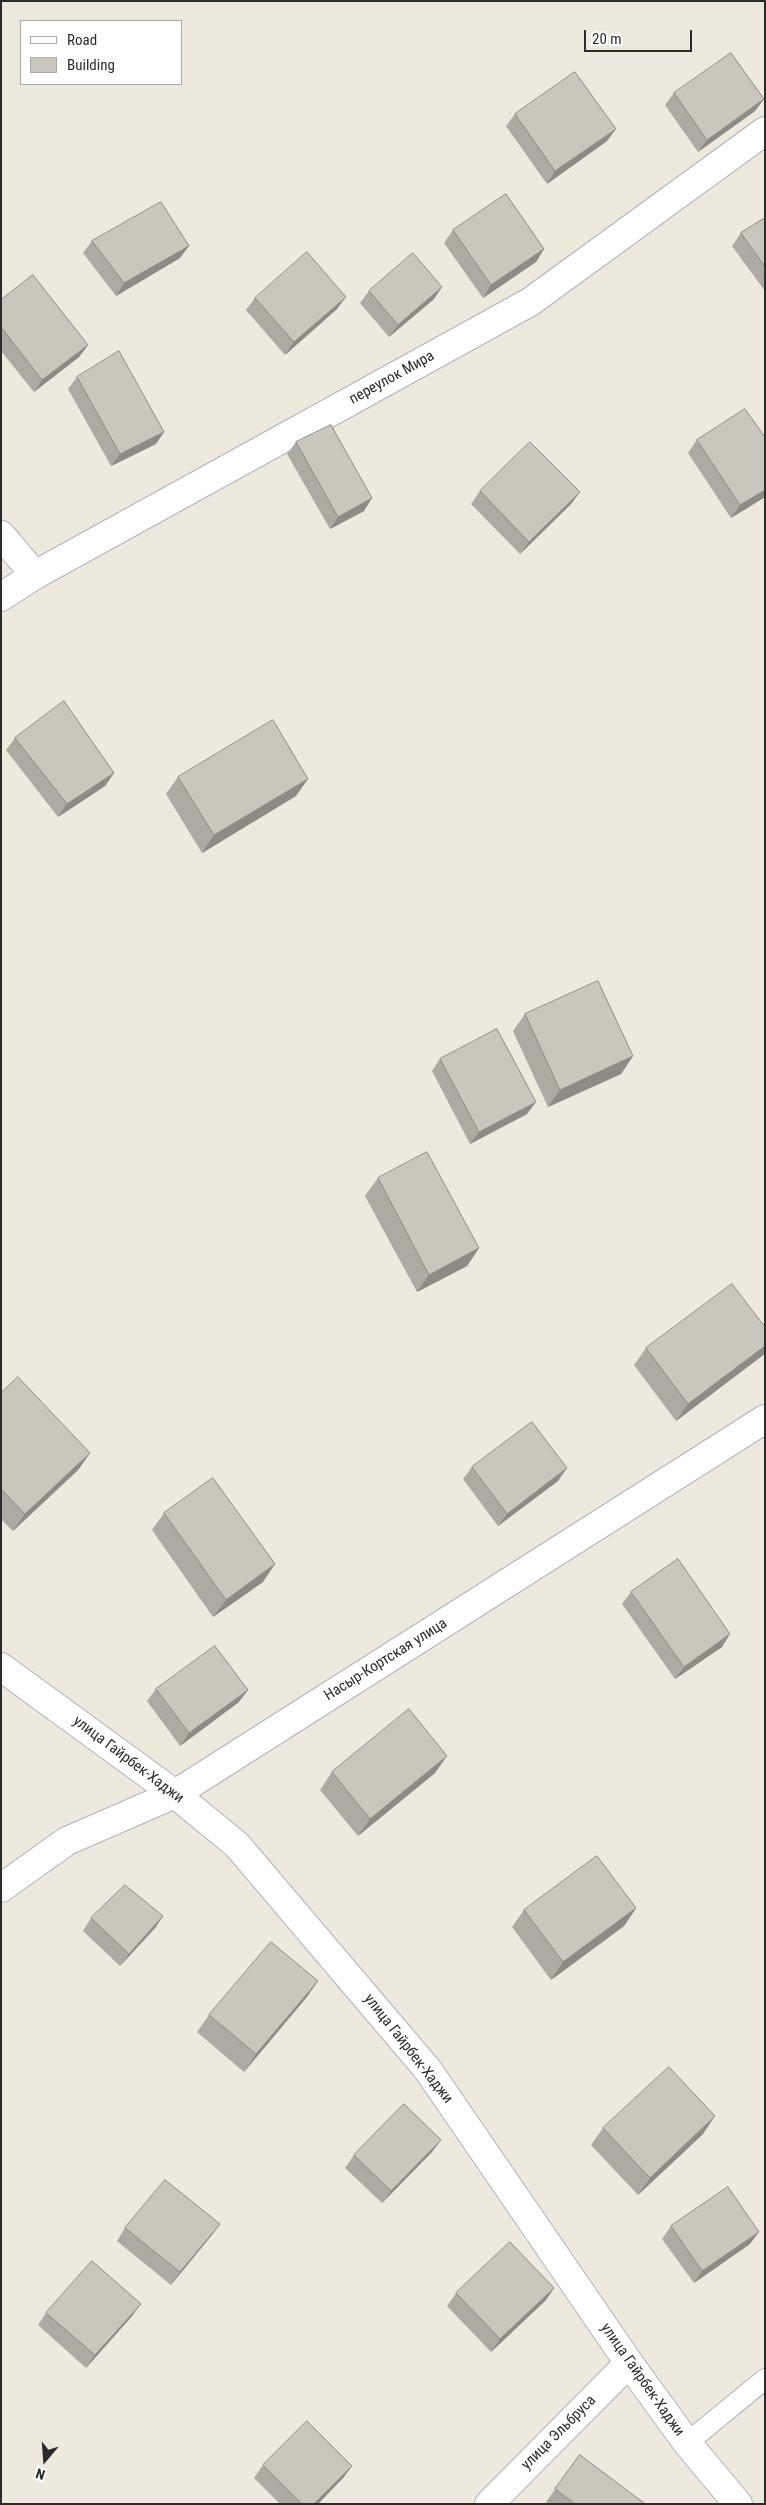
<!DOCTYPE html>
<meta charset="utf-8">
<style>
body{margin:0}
#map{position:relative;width:766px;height:2505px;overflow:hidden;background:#eee9dd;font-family:"Roboto Condensed",sans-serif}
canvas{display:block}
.frame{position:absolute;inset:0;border:2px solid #2b2b2b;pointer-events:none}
.legend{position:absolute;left:20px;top:20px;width:162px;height:65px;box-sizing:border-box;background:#fff;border:1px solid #aaa;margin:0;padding:6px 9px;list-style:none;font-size:15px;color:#2b2b2b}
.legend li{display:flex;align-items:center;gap:10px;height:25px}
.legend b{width:25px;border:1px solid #aaa}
.north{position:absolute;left:20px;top:2435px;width:50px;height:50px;-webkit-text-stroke:4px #fff;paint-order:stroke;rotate:198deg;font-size:14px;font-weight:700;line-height:20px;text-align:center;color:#2b2b2b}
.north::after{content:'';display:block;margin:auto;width:18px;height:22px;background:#2b2b2b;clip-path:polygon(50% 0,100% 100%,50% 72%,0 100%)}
.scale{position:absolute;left:584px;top:30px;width:108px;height:22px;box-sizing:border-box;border:2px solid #2b2b2b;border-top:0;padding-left:6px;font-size:15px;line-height:18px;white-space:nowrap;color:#2b2b2b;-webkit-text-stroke:4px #fff;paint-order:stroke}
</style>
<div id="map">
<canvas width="766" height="2505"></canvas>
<div class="frame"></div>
<ul class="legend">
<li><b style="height:6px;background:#fff"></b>Road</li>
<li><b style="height:14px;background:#c9c6bc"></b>Building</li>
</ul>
<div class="north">N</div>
<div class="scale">20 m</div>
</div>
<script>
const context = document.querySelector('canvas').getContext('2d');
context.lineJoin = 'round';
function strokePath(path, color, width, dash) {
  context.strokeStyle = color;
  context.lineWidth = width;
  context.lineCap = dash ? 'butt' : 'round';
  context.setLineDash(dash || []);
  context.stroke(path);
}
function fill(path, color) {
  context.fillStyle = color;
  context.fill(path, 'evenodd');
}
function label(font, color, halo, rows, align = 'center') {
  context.font = font + ' "Roboto Condensed",sans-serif';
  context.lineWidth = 5;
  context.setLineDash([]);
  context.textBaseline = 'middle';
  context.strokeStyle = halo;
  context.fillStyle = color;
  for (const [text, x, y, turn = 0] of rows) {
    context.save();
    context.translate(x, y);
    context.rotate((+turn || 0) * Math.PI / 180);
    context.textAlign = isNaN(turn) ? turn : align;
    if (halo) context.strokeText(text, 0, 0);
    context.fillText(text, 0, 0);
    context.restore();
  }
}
const service = new Path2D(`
 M687 2443 765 2379`);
const minor = new Path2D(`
 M1 535 35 575
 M1 597 35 575 530 302 765 131
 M489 2504 629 2363`);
const tertiary = new Path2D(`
 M1 1667 175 1794 237 1845 428 2070 629 2363 687 2443 738 2504
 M1 1888 67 1841 175 1794 765 1419`);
strokePath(service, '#b1b1c0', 22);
strokePath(minor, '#b1b1c0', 30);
strokePath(tertiary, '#b1b1c0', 30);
strokePath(service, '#fff', 20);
strokePath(minor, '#fff', 28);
strokePath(tertiary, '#fff', 28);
fill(new Path2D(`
 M674 93 764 99 755 111 698 152 665 105Z
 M515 114 607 141 547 184 506 126Z
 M765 218V291L732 246 741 233Z
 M453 230 544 249 536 262 483 298 444 243Z
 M92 241 180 258 116 296 83 253Z
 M369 291 434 299 389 337 360 303Z
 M255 298 337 309 285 355 246 310Z
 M1 300 88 345 79 357 34 392 1 351Z
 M77 377 156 444 111 466 68 389Z
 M697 440 765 497 731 518 688 453Z
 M296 442 364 511 330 529 287 454Z
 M480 491 580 492 571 504 520 554 471 504Z
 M15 738 114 773 105 786 58 817 6 750Z
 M178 777 296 796 202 853 166 794Z
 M525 1014 633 1056 621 1074 548 1107 513 1031Z
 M440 1059 527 1114 470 1144 432 1071Z
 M378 1178 479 1248 467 1266 417 1292 365 1196Z
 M765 1327V1353L762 1356 676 1421 634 1365 646 1348Z
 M1 1393 90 1453 78 1470 13 1531 1 1519Z
 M472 1467 558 1481 498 1526 463 1479Z
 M164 1513 263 1582 213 1617 152 1530Z
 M631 1592 722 1647 675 1679 622 1604Z
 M156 1689 239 1702 180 1746 147 1701Z
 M332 1772 435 1773 358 1836 320 1790Z
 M636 1908 624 1926 551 1980 512 1927 524 1910Z
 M163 1916 155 1928 120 1966 83 1931 91 1918Z
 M318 1981 306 1998 244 2072 197 2032 209 2015Z
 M603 2128 703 2134 638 2195 591 2145Z
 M432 2152 382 2203 345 2168 354 2155Z
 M220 2224 211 2236 171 2285 117 2241 125 2228Z
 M671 2226 750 2244 694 2283 662 2239Z
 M554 2288 546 2300 491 2352 447 2306 456 2293Z
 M46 2313 132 2316 86 2368 38 2325Z
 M580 2455 643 2504H549L546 2502Z
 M263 2465 352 2466 343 2478 318 2504H280L254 2478Z`), '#adaaa2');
fill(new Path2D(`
 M764 99 755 111 698 152 707 140Z
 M616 129 607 141 547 184 555 171Z
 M189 246 180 258 116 296 124 283Z
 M544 249 536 262 483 298 491 285Z
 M442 287 434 299 389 337 398 325Z
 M346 297 337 309 285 355 294 342Z
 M88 345 79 357 34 392 42 380Z
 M164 432 156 444 111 466 120 454Z
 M765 490V497L731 518 740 505Z
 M580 492 571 504 520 554 529 542Z
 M372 498 364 511 330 529 338 517Z
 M114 773 105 786 58 817 67 804Z
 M308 779 296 796 202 853 214 835Z
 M633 1056 621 1074 548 1107 560 1090Z
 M536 1102 527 1114 470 1144 479 1132Z
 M479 1248 467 1266 417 1292 429 1275Z
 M765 1346V1353L762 1356 676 1421 688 1404Z
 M90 1453 78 1470 13 1531 25 1514Z
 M567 1468 558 1481 498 1526 507 1514Z
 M275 1564 263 1582 213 1617 226 1600Z
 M730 1634 722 1647 675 1679 684 1667Z
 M248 1690 239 1702 180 1746 189 1733Z
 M447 1756 435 1773 358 1836 370 1819Z
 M636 1908 624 1926 551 1980 563 1962Z
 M163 1916 155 1928 120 1966 129 1954Z
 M318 1981 306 1998 244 2072 256 2054Z
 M715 2116 703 2134 638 2195 650 2178Z
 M441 2140 432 2152 382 2203 391 2191Z
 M220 2224 211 2236 171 2285 180 2272Z
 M759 2232 750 2244 694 2283 702 2271Z
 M554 2288 546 2300 491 2352 500 2339Z
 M141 2304 132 2316 86 2368 95 2355Z
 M352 2466 343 2478 318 2504H314Z`), '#8d8b84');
const building = new Path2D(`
 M731 53 764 99 707 140 674 93Z
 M575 72 616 129 555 171 515 114Z
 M506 194 544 249 491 285 453 230Z
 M161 202 189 246 124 283 92 241Z
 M765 218V267L741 233Z
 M307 252 346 297 294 342 255 298Z
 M413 253 442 287 398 325 369 291Z
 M33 275 88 345 42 380 1 327V300Z
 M119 351 164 432 120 454 77 377Z
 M745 409 765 437V490L740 505 697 440Z
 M331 425 372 498 338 517 296 442Z
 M530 442 580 492 529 542 480 491Z
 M64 701 114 773 67 804 15 738Z
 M273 720 308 779 214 835 178 777Z
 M598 981 633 1056 560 1090 525 1014Z
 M497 1029 536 1102 479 1132 440 1059Z
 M427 1152 479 1248 429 1275 378 1178Z
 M732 1284 765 1327V1346L688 1404 646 1348Z
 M18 1377 90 1453 25 1514 1 1489V1393Z
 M532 1422 567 1468 507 1514 472 1467Z
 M213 1478 275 1564 226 1600 164 1513Z
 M678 1559 730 1634 684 1667 631 1592Z
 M215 1646 248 1690 189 1733 156 1689Z
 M409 1709 447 1756 370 1819 332 1772Z
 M597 1856 636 1908 563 1962 524 1910Z
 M125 1885 163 1916 129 1954 91 1918Z
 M271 1942 318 1981 256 2054 209 2015Z
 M669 2067 715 2116 650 2178 603 2128Z
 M404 2104 441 2140 391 2191 354 2155Z
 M165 2180 220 2224 180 2272 125 2228Z
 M728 2187 759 2232 702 2271 671 2226Z
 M510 2242 554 2288 500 2339 456 2293Z
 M92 2261 141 2304 95 2355 46 2313Z
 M307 2421 352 2466 314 2504H302L263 2465Z
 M580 2455 644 2503 643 2504H575L555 2489Z`);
fill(building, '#c9c6bc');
strokePath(building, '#8d8b84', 1);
label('15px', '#2b2b2b', '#fff', [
 ["переулок Мира",392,378,-29],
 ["Насыр-Кортская улица",386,1660,-32],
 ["улица Гайрбек-Хаджи",128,1760,37],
 ["улица Гайрбек-Хаджи",408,2049,52],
 ["улица Гайрбек-Хаджи",642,2380,55],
 ["улица Эльбруса",559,2433,-45]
]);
</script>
